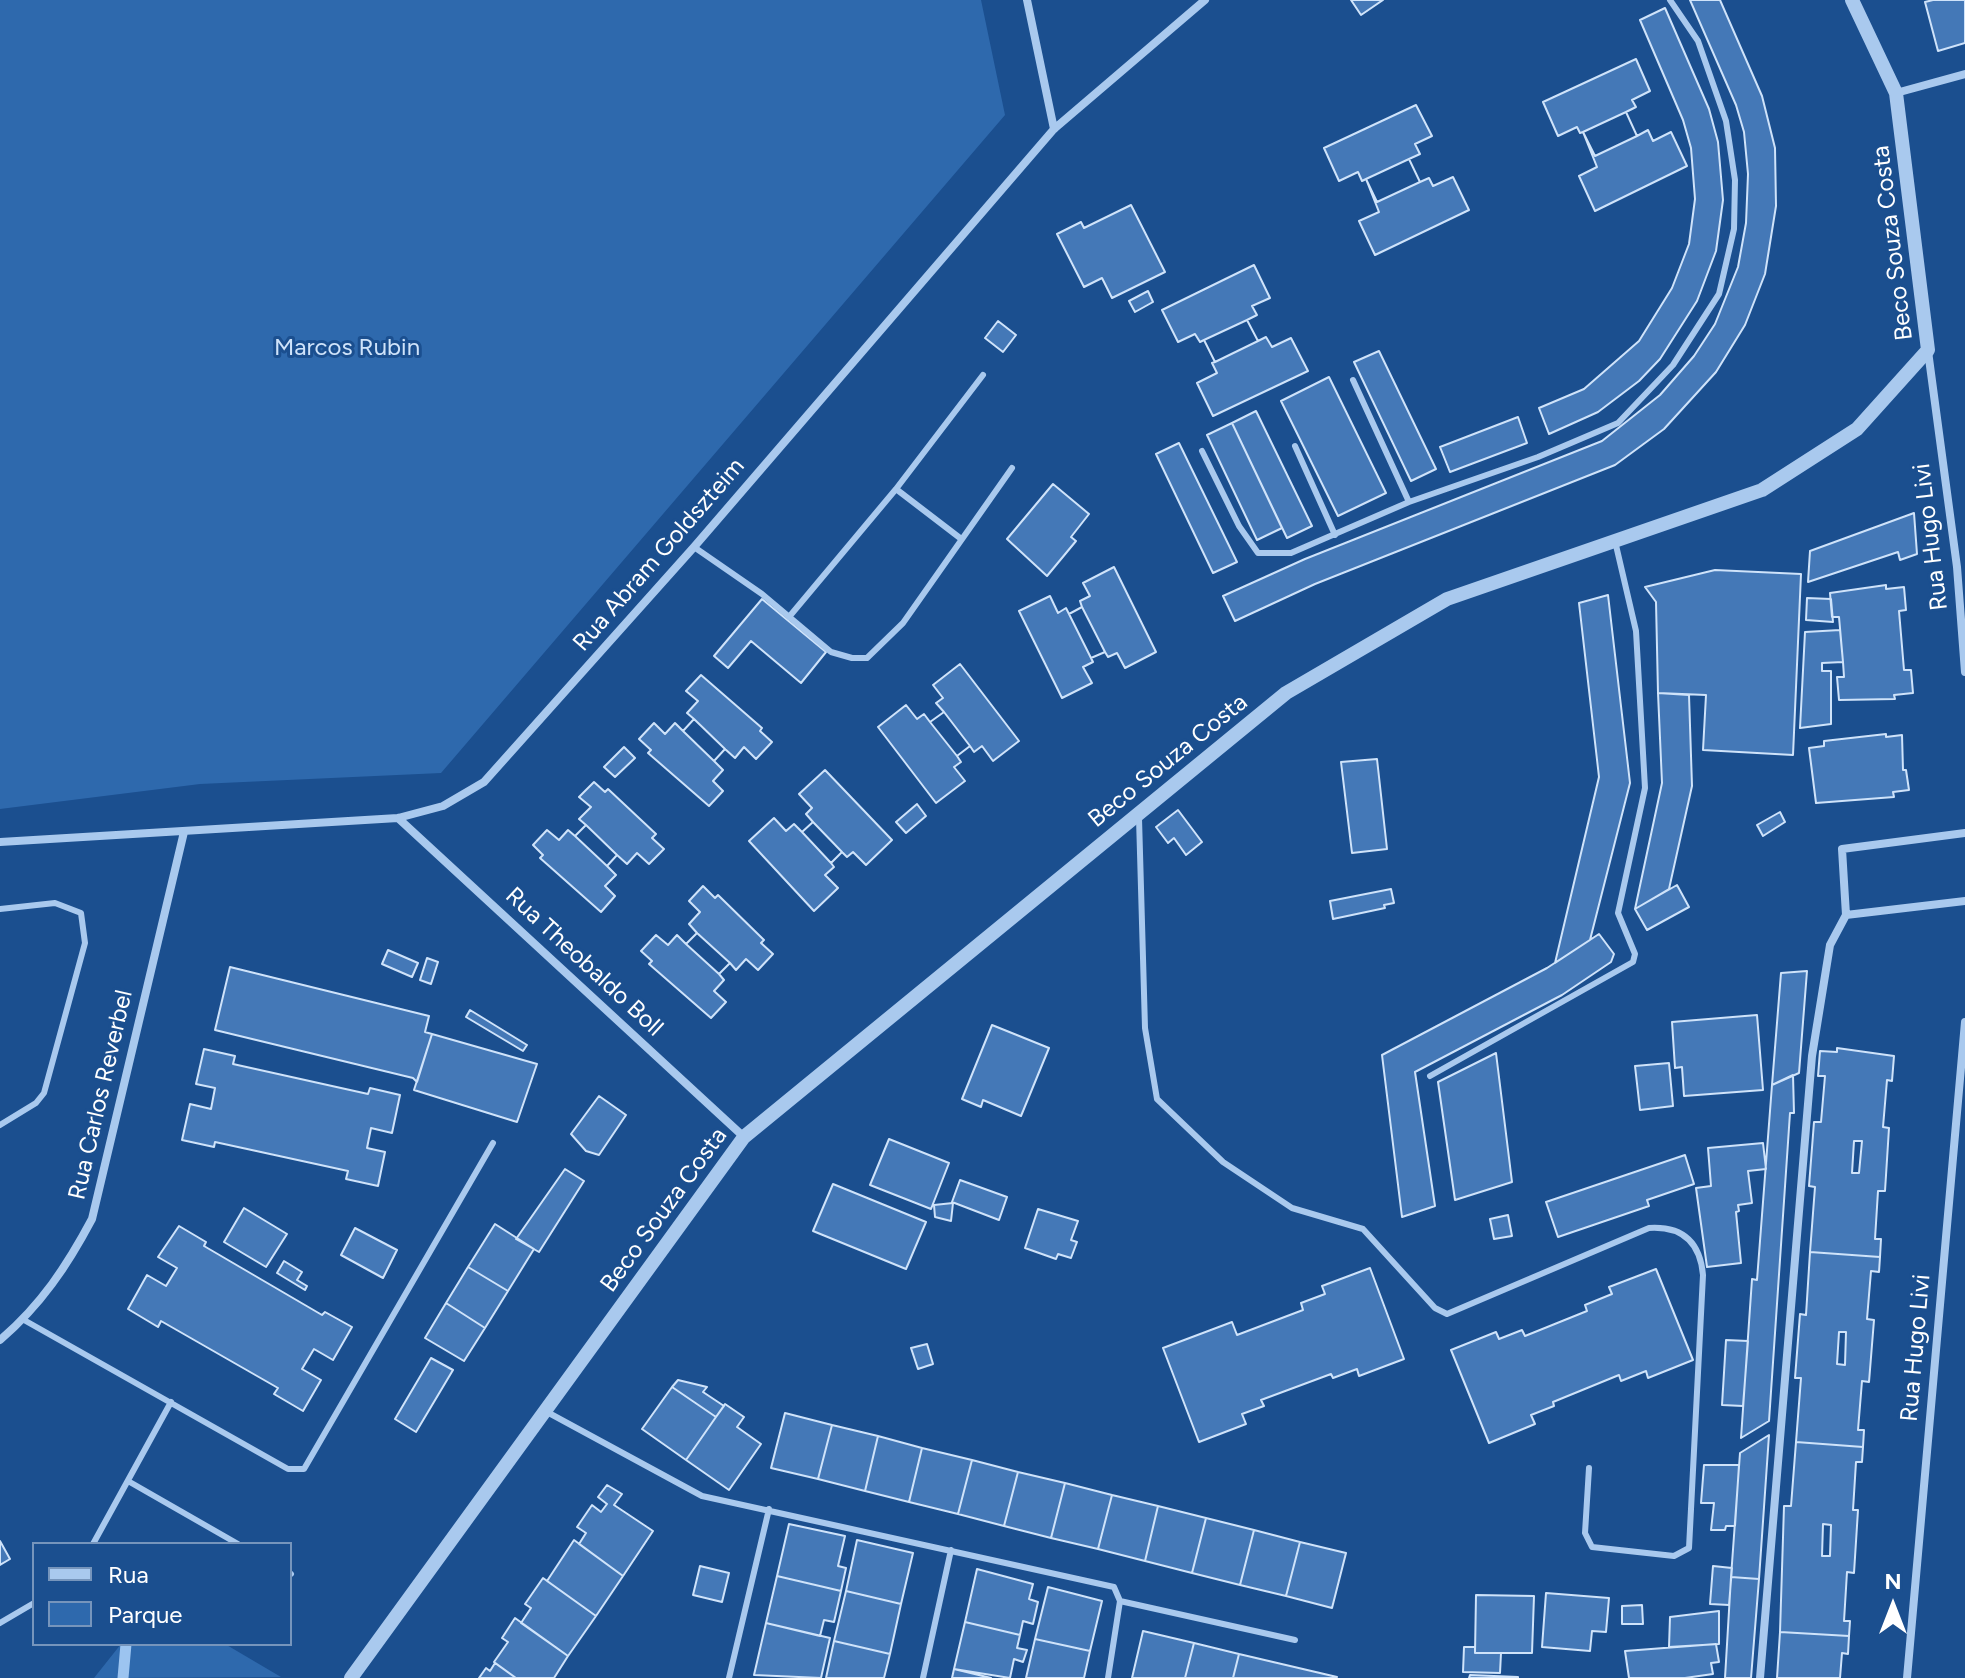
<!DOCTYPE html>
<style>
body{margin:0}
#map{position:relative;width:1965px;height:1678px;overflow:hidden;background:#1b4f8f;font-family:Figtree,sans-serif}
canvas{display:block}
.legend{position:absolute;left:32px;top:1542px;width:260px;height:104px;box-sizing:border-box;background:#1b4f8f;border:2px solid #7695bc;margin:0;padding:10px 14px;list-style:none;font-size:24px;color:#fff}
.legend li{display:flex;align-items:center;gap:16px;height:40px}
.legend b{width:40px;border:2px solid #7695bc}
.north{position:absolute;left:1853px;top:1566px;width:80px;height:80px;-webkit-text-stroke:6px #1b4f8f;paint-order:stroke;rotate:0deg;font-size:22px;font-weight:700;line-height:32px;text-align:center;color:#fff}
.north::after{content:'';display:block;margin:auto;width:28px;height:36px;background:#fff;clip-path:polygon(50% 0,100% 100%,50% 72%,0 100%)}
</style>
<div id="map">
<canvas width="1965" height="1678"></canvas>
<ul class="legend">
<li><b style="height:10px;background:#a9c9ee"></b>Rua</li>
<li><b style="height:22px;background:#2e69ad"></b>Parque</li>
</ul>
<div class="north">N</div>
</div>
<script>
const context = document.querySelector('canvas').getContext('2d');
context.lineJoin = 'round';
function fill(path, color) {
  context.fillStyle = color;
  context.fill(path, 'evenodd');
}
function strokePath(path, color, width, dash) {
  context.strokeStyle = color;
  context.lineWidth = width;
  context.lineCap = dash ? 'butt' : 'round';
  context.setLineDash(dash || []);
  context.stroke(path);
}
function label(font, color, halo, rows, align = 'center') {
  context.font = font + ' Figtree,sans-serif';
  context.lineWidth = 6;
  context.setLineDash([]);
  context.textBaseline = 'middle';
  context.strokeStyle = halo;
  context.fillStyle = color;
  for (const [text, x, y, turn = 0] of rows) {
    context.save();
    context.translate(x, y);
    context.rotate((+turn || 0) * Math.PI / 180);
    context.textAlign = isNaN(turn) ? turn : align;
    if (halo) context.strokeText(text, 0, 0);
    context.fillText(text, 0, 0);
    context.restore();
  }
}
fill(new Path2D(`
 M0 0H981L1005 115 441 773 200 784 0 809Z
 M121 1644H225L281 1677 94 1678Z`), '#2e69ad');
strokePath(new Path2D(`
 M123 1678 126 1644`), '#9cc4f0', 11);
const building = new Path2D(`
 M1351 0H1383L1361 15Z
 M1690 0H1720L1762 96 1775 148 1776 206 1765 274 1745 325 1716 372 1664 429 1615 465 1315 584 1235 621 1223 596 1305 559 1602 441 1660 395 1694 356 1715 324 1738 267 1746 223 1748 174 1744 132 1736 105Z
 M1933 0H1965V43L1938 51 1925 2Z
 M1665 8 1709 109 1718 142 1723 200 1716 251 1697 301 1660 359 1639 381 1598 412 1549 434 1539 408 1584 389 1639 341 1672 288 1689 244 1695 199 1691 148 1683 120 1640 20Z
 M1636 59 1650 91 1632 100 1636 107 1626 112 1637 136 1648 130 1653 141 1671 132 1687 166 1595 211 1579 176 1597 167 1583 132 1580 133 1577 127 1558 136 1543 102Z
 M1416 105 1432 136 1415 144 1420 154 1409 159 1420 182 1429 178 1433 186 1453 177 1469 210 1375 255 1359 221 1379 212 1366 179 1362 181 1358 172 1339 181 1324 148Z
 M1626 112 1637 136 1595 156 1583 132Z
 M1409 159 1420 182 1377 202 1366 179Z
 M1131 205 1165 272 1112 298 1102 278 1084 287 1057 234 1081 222 1084 228Z
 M1254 265 1270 298 1252 306 1257 315 1247 320 1258 341 1266 337 1272 347 1291 338 1308 371 1213 416 1197 383 1217 373 1212 363 1215 362 1204 340 1200 342 1195 334 1178 342 1162 310Z
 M1148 291 1153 302 1135 312 1129 301Z
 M1247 320 1258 341 1215 362 1204 340Z
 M998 321 1016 335 1003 352 985 338Z
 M1379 351 1436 469 1411 481 1354 362Z
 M1329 377 1386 493 1338 516 1281 401Z
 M1256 411 1312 526 1287 538 1232 423Z
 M1518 417 1527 443 1450 472 1440 447Z
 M1232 423 1282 528 1257 540 1207 435Z
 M1179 443 1237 562 1213 573 1156 454Z
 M1053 484 1089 514 1071 537 1076 541 1047 576 1007 539Z
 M1914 513 1917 554 1900 560 1898 552 1808 582 1810 551Z
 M1114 567 1156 652 1125 668 1117 653 1108 657 1105 652 1091 658 1093 662 1083 667 1092 683 1062 698 1019 611 1050 596 1058 613 1066 608 1069 614 1082 607 1080 601 1090 596 1083 583Z
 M1715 570 1801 574 1793 755 1703 750 1706 695 1658 693 1656 602 1645 587Z
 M1886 585V589L1904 587 1906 610 1899 611 1904 670H1911L1913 693 1894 695 1895 699 1839 700 1837 677H1844L1843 662 1839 617H1832L1830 593Z
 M1608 595 1630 783 1590 940 1555 963 1599 777 1579 603Z
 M1807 598 1831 599 1833 622 1806 620Z
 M762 599 826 652 801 683 751 641 728 668 714 656Z
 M1082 607 1105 652 1091 658 1069 614Z
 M1840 630 1843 662 1822 663V671H1831V724L1800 728 1805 632Z
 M960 664 1019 741 993 761 982 746 974 752 970 746 957 756 961 762 954 767 965 781 936 803 878 727 906 705 917 719 924 714 930 722 944 712 936 703 943 698 933 685Z
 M701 675 762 728 760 731 772 742 756 759 744 747 735 758 725 749 714 761 723 770 713 781 723 791 709 806 648 753 651 750 639 739 654 723 665 734 675 723 683 731 694 719 687 713 698 701 686 691Z
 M1658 693 1689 695 1692 786 1669 889 1635 909 1662 783Z
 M944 712 970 746 957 756 930 722Z
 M694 719 725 749 714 761 683 731Z
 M1886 734V737L1902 735 1903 770H1906L1909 790 1893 792 1894 797 1816 803 1809 748 1824 746V741Z
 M624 747 635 758 615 777 604 767Z
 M1377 759 1387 849 1352 853 1341 762Z
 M825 770 892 840 866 865 853 852 847 857 842 852 831 863 834 867 825 875 838 888 814 911 749 841 774 818 786 831 794 824 802 832 813 822 806 814 812 808 799 794Z
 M594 782 605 792 608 789 656 834 652 838 664 849 649 864 637 853 627 864 617 855 607 866 616 875 605 886 615 896 601 912 540 858 543 855 533 845 547 830 559 840 568 830 575 836 586 825 579 819 591 807 579 797Z
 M917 804 926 816 906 833 896 822Z
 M1178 810 1202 842 1186 855 1174 838 1168 843 1156 827Z
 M1780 812 1785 822 1763 836 1757 825Z
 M813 822 842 852 831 863 802 832Z
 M586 825 617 855 607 866 575 836Z
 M1677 885 1689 907 1647 930 1635 909Z
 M703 886 715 898 718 895 764 940 761 943 773 954 758 970 746 959 736 970 730 963 719 974 724 980 714 991 726 1002 711 1018 649 964 652 961 641 951 656 935 668 945 677 935 686 944 697 933 689 924 700 912 689 901Z
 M1391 889 1394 903 1384 905 1385 908 1333 919 1330 901Z
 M697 933 730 963 719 974 686 944Z
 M1599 934 1614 954 1611 962 1562 995 1415 1072 1435 1206 1402 1217 1382 1055 1547 968Z
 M388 950 418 963 412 977 382 964Z
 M427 958 438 962 431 984 420 980Z
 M230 967 429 1016 425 1032 432 1034 417 1082 413 1078 215 1030Z
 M1807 971 1799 1073 1772 1085 1781 973Z
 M470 1010 527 1045 523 1051 466 1017Z
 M1757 1015 1763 1090 1684 1096 1682 1067 1675 1068 1672 1022Z
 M992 1025 1049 1048 1021 1116 983 1100 981 1107 962 1099Z
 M432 1034 537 1064 517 1122 414 1090Z
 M1837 1048 1894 1056 1892 1081 1887 1080 1883 1127 1889 1128 1885 1191H1878L1875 1239H1881L1880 1257 1810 1252 1815 1187 1809 1186 1814 1122H1821L1825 1076H1818L1820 1051 1837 1052ZM1854 1141H1862L1859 1173H1852Z
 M204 1049 235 1056 233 1064 368 1094 370 1088 400 1095 392 1133 371 1128 367 1148 385 1152 378 1186 346 1179 348 1171 215 1142 214 1147 182 1140 190 1104 211 1109 215 1088 196 1084Z
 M1496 1053 1512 1182 1455 1200 1438 1082Z
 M1669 1063 1673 1106 1640 1110 1635 1066Z
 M1793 1075 1794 1113H1790L1769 1421 1741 1438 1752 1279 1757 1280 1772 1085Z
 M599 1096 626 1115 599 1155 586 1151 571 1134Z
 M889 1139 949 1163 931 1209 870 1185Z
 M1763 1143 1766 1169 1748 1171 1752 1203 1738 1205 1739 1211 1736 1212 1741 1263 1707 1267 1696 1188 1711 1186 1708 1148Z
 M1685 1155 1694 1184 1647 1200 1649 1206 1558 1237 1546 1202Z
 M565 1169 584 1181 539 1252 516 1239Z
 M960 1180 1007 1197 999 1220 952 1202Z
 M833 1184 926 1222 906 1269 813 1231Z
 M953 1203 951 1221 935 1217 934 1205Z
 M244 1208 287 1234 266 1267 224 1242Z
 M1038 1209 1078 1221 1071 1240 1077 1242 1071 1258 1058 1254 1056 1259 1025 1248Z
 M1508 1215 1512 1236 1494 1239 1490 1219Z
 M495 1224 534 1249 508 1291 468 1267Z
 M179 1226 206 1242 204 1246 322 1315 325 1312 352 1327 333 1360 314 1349 302 1369 321 1380 303 1411 274 1394 278 1388 161 1321 158 1327 128 1309 147 1275 166 1286 177 1268 158 1257Z
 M355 1228 397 1250 383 1278 341 1255Z
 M1810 1252 1880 1257 1879 1272 1871 1271 1867 1319 1874 1320 1869 1382 1862 1381 1858 1430H1864L1863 1447 1796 1442 1801 1378H1795L1800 1314 1806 1315ZM1839 1332H1846L1845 1365 1837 1364Z
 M284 1261 302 1272 297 1280 307 1286 305 1290 277 1273Z
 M468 1267 508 1291 485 1328 446 1303Z
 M1370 1268 1404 1359 1359 1376 1357 1369 1333 1378 1331 1374 1261 1400 1264 1406 1242 1414 1246 1424 1199 1442 1163 1348 1232 1322 1237 1335 1303 1310 1301 1303 1325 1294 1322 1286Z
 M1656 1269 1693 1360 1648 1378 1646 1371 1621 1381 1619 1375 1553 1402 1554 1406 1531 1415 1535 1424 1489 1443 1451 1350 1496 1332 1499 1339 1522 1330 1525 1336 1587 1311 1585 1305 1612 1294 1609 1287Z
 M446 1303 485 1328 464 1361 425 1338Z
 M1726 1340 1748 1341 1743 1406 1722 1405Z
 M927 1344 933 1364 918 1369 911 1348Z
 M431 1358 453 1370 416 1432 395 1419Z
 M678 1380 707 1387 703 1392 724 1406 716 1417 672 1387Z
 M672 1387 716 1417 686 1460 642 1429Z
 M725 1404 744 1417 737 1427 761 1444 729 1490 686 1460Z
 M785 1413 832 1425 818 1479 771 1468Z
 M832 1425 878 1436 865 1491 818 1479Z
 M1769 1435 1759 1579 1731 1577 1740 1453Z
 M878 1436 922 1448 909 1502 865 1491Z
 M1796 1442 1863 1447 1862 1462H1856L1853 1510H1858L1854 1573 1847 1572 1844 1621H1850L1849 1636 1780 1632 1784 1506H1791ZM1823 1524 1831 1525 1830 1556H1822Z
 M922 1448 972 1460 958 1514 909 1502Z
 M972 1460 1018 1472 1004 1526 958 1514Z
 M1704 1465H1739L1735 1526H1726L1725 1530H1711L1714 1503H1701Z
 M1018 1472 1065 1483 1051 1538 1004 1526Z
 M1065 1483 1112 1495 1098 1549 1051 1538Z
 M607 1485 622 1494 614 1505 653 1531 623 1576 579 1544 586 1533 577 1527 592 1505 601 1512 607 1504 598 1497Z
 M1112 1495 1158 1506 1145 1561 1098 1549Z
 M1158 1506 1206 1518 1192 1573 1145 1561Z
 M1206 1518 1254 1530 1240 1585 1192 1573Z
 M789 1524 845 1536 838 1566 846 1568 841 1591 777 1576Z
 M1254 1530 1300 1542 1286 1596 1240 1585Z
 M574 1540 623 1576 596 1616 547 1581Z
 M857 1540 913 1553 901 1604 846 1591Z
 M0 1541 10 1559 0 1565Z
 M1300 1542 1346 1553 1332 1608 1286 1596Z
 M700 1566 729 1573 722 1602 693 1595Z
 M1713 1566 1732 1568 1729 1605 1710 1604Z
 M977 1569 1033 1584 1029 1599 1038 1602 1033 1624 1023 1621 1020 1635 965 1622Z
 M777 1576 841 1591 834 1622 824 1620 820 1636 766 1623Z
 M1731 1577 1759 1579 1751 1678H1725Z
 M543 1578 596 1616 568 1656 521 1623 531 1608 525 1604Z
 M1048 1587 1102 1601 1090 1651 1035 1639Z
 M846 1591 901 1604 890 1654 834 1641Z
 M1546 1593 1609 1598 1606 1632 1592 1631 1590 1651 1542 1647Z
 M1476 1595 1534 1596 1532 1653H1475Z
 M1642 1605 1643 1624H1622V1606Z
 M1719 1611V1644L1669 1647 1670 1617Z
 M515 1618 568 1656 554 1678H516L494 1662 508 1642 502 1638Z
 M965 1622 1020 1635 1017 1648 1027 1650 1023 1662 1014 1659 1010 1678 954 1669Z
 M766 1623 830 1638 821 1678 754 1675Z
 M1143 1631 1194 1643 1185 1678H1132Z
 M1780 1632 1849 1636 1848 1654 1842 1653 1840 1678H1777Z
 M1035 1639 1090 1651 1084 1678H1026Z
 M834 1641 890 1654 884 1678H826Z
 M1194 1643 1239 1654 1233 1678H1185Z
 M1716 1644 1719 1662 1711 1663 1713 1674 1685 1678H1629L1625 1651Z
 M1464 1647H1475V1653H1501L1500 1673 1463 1672Z
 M1239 1654 1337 1677 1336 1678H1233Z
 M495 1663 516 1678H479L486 1668 490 1671Z
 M954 1669 991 1678H952Z
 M1470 1675 1518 1677V1678H1469Z`);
fill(building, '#4478b7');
strokePath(building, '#cfe3fa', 2);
strokePath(new Path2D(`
 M1353 380 1409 502
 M1295 446 1335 535
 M1202 451 1239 526 1258 553H1291L1409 502 1538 457 1618 423 1673 365 1719 294 1734 229 1735 180 1726 121 1698 41 1670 0
 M896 489 960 538
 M694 547 762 594 831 652 852 658H867L903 623 1012 468
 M789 617 896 489 983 375
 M1139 818 1145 1028 1157 1099 1223 1162 1292 1208 1363 1229 1435 1308 1447 1314 1649 1228C1682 1226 1700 1242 1703 1275L1689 1548 1674 1556 1592 1547 1585 1533 1589 1468
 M0 909 55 903 81 913 85 943 44 1093 36 1103 0 1125
 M1430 1076 1633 962 1635 954 1618 913 1645 788 1636 631 1615 541
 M24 1320 288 1469H304L493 1143
 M547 1412 702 1496 1114 1587 1120 1601 1108 1678
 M128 1481 238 1544
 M93 1544 171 1402
 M290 1573 291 1574
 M1120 1601 1295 1640
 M0 1623 34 1603
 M729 1678 769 1509
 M923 1678 951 1550`), '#a9c9ee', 6);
strokePath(new Path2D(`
 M1027 0 1054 129
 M1896 93 1965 74
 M1928 351 1957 567 1965 672
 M398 818 744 1137
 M0 842 398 818 443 806 484 782 694 547 1054 129 1205 0
 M1846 915 1842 849 1965 833
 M1846 915 1965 901
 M0 1340C41 1305 67 1266 92 1219L184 832
 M1760 1678 1812 1056 1830 945 1846 915
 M1907 1678 1965 1022`), '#a9c9ee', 8);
strokePath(new Path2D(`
 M351 1678 744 1137 1286 693 1447 599 1762 490 1857 429 1928 350 1896 93 1852 0`), '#a9c9ee', 14);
label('24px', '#fff', '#1b4f8f', [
 ["Beco Souza Costa",1893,243,-97],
 ["Rua Hugo Livi",1931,537,-97],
 ["Rua Abram Goldszteim",659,555,-49],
 ["Beco Souza Costa",1168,761,-39],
 ["Rua Theobaldo Boll",584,962,43],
 ["Rua Carlos Reverbel",101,1095,-77],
 ["Beco Souza Costa",664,1210,-54],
 ["Rua Hugo Livi",1916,1348,-85]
]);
label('24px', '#cfe3fa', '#1b4f8f', [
 ["Marcos Rubin",347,348]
]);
</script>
